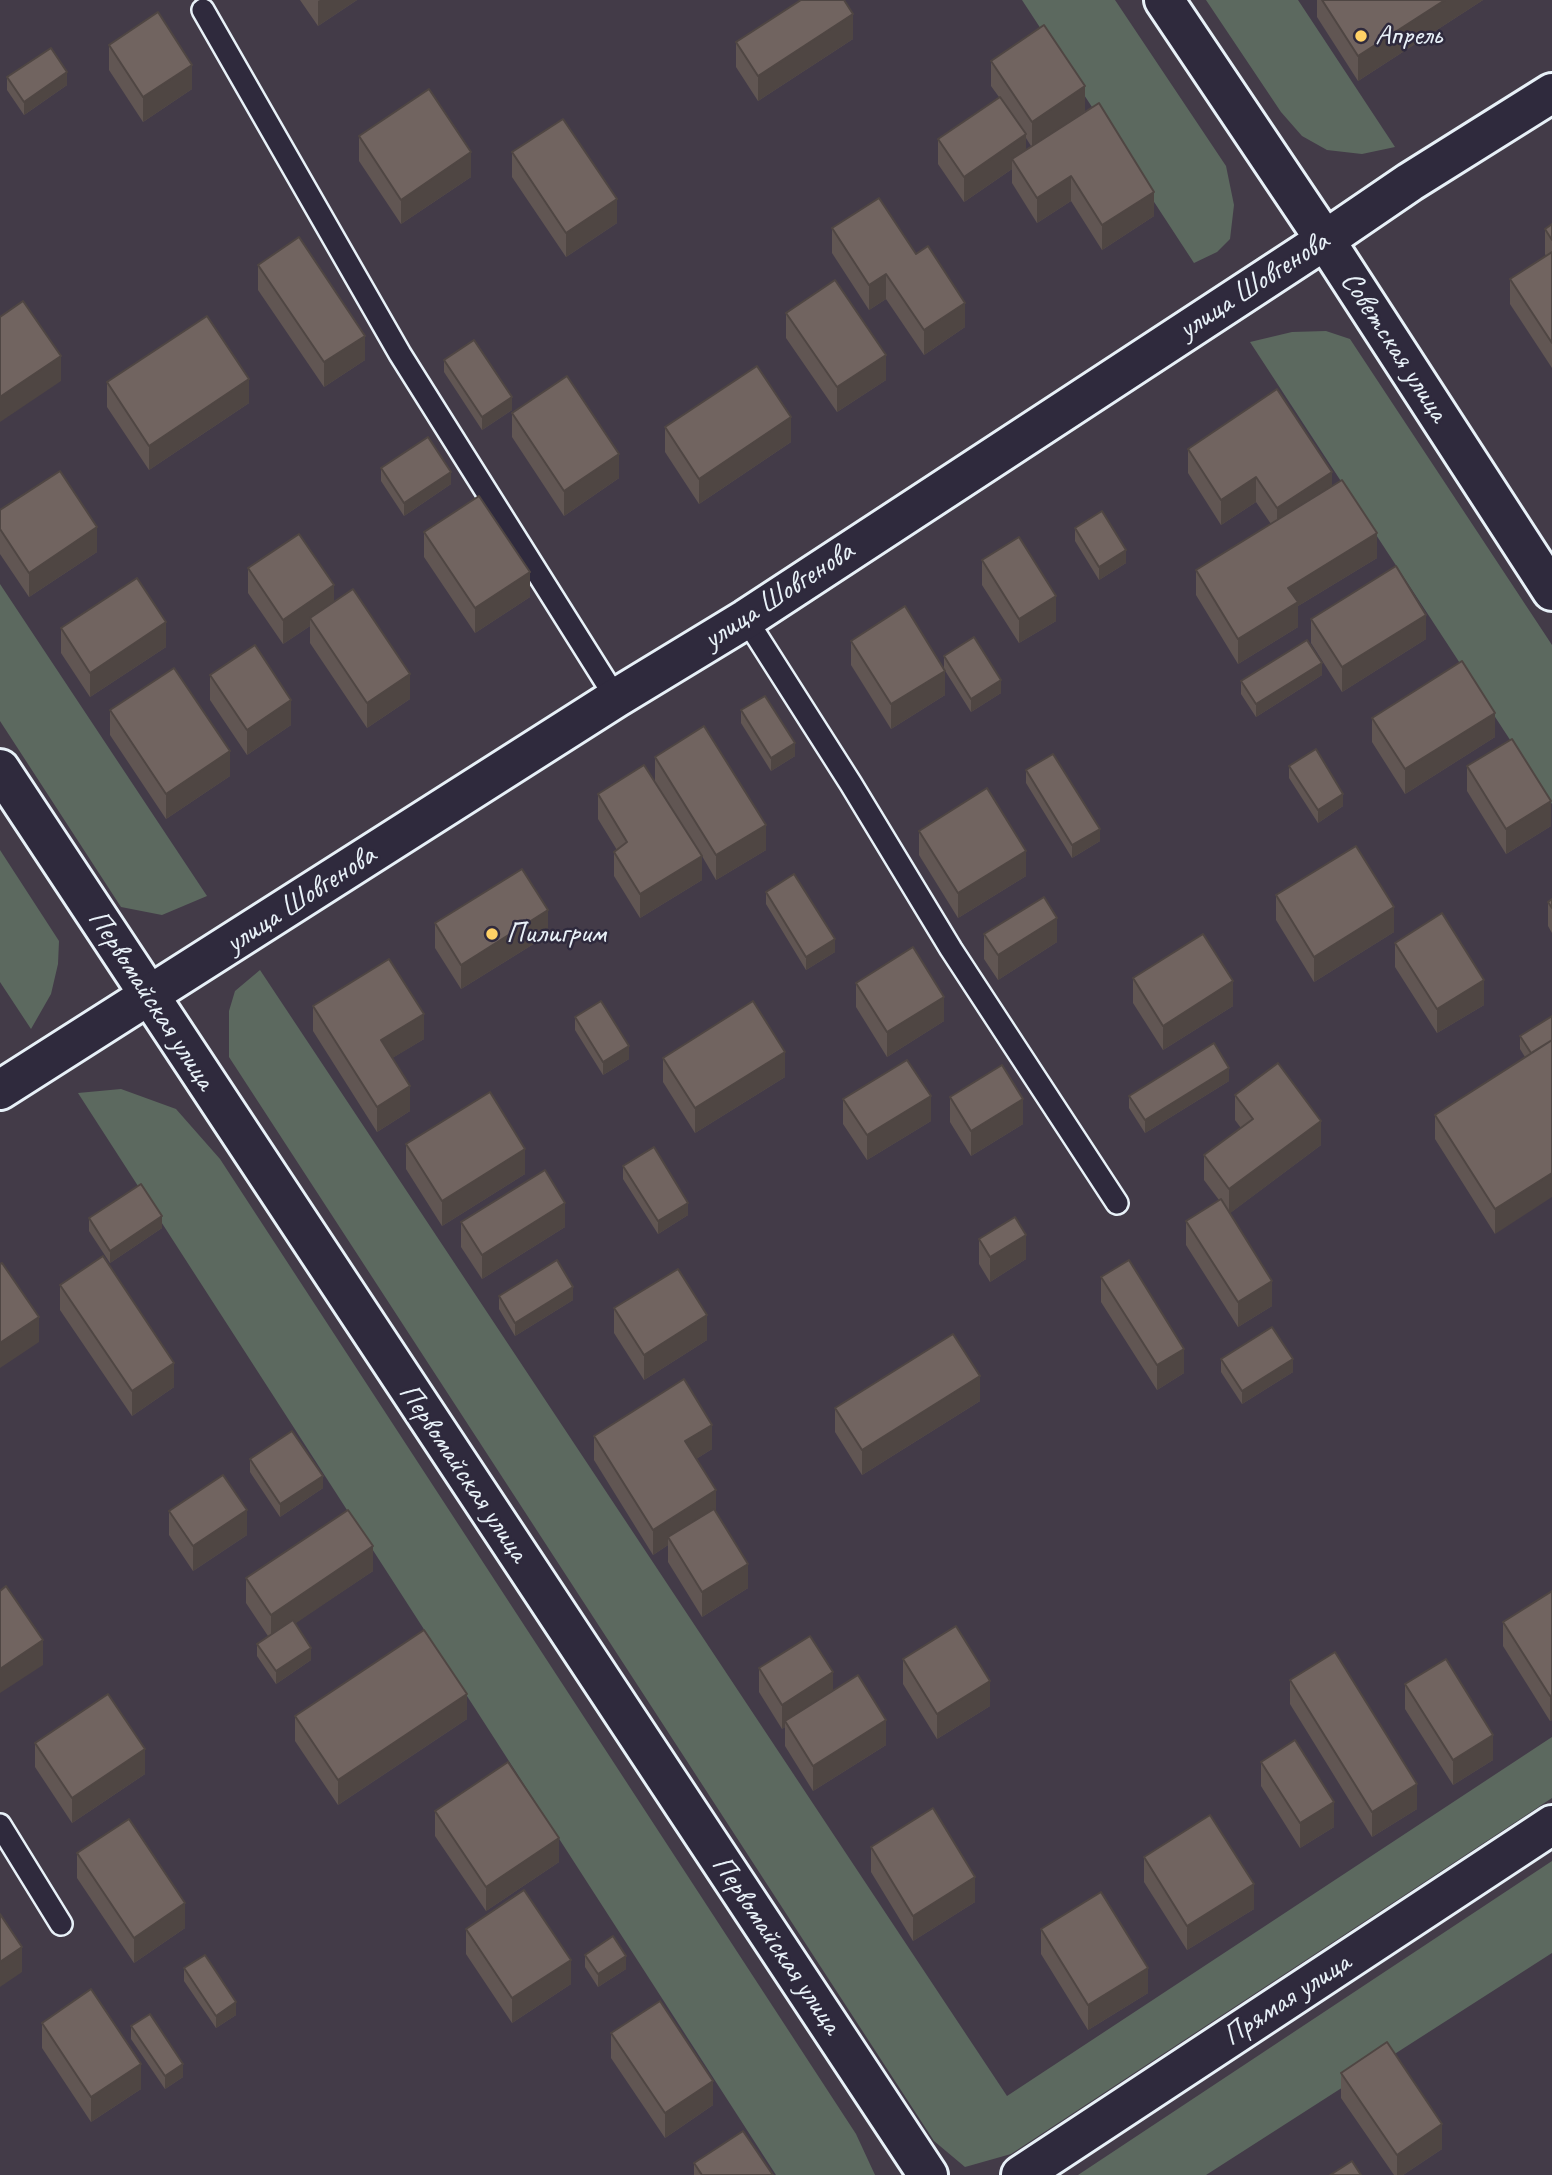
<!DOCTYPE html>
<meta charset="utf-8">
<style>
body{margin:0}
canvas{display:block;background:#433b48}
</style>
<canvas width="1552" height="2175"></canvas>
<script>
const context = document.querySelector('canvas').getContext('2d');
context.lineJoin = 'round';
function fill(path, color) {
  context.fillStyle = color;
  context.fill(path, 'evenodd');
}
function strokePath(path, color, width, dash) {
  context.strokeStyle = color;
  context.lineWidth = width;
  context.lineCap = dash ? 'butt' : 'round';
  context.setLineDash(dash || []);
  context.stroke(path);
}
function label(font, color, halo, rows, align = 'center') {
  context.font = font + ' Caveat,sans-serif';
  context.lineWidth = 5;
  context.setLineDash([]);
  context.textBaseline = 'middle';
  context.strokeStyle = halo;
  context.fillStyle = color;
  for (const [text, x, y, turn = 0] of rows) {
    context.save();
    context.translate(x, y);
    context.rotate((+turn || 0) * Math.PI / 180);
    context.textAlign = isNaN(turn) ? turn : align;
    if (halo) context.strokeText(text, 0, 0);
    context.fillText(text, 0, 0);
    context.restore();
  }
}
fill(new Path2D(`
 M1022 0H1115L1226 166 1234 205 1230 239 1217 252 1194 263Z
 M1206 0H1298L1395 147 1362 154 1327 150 1302 136 1281 112Z
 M1326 331 1350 339 1552 645V804L1250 342 1292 332Z
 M0 584 207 896 162 915 121 907 0 721Z
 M0 850 59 941 58 964 51 994 31 1029 0 982Z
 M260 970 1007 2096 1552 1737V1798L1011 2154 965 2167 934 2141 229 1057V1011L235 991Z
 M121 1089 176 1109 220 1159 856 2134 875 2175H776L78 1093Z
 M1552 1861V1953L1206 2175H1078Z`), '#5c695f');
const lane = new Path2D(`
 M203 10 400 354 616 698
 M746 619 851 784 951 949 1117 1203
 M0 1825 61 1924`);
const street = new Path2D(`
 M0 769 928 2175
 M1021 2175 1552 1825`);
const secondary = new Path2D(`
 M1164 0 1325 240 1552 591
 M0 1090 616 698 746 619 1325 240 1410 182 1552 93`);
strokePath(lane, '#e8f1f8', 26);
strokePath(street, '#e8f1f8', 44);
strokePath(secondary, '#e8f1f8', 44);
strokePath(lane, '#2f2a3d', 21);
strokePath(street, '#2f2a3d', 38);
strokePath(secondary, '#2f2a3d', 38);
fill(new Path2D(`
 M300 0H357L318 26Z
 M1317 0H1483L1358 81 1317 17Z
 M853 39 758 101 736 67V42Z
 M109 45 192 89 143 122 109 70Z
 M991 61 1085 111 1154 216 1102 250 1071 201 1037 223 1012 183V169L964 202 938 164V139L999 97 991 86ZM1026 138 1031 146 1026 150Z
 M7 77 67 85 24 115 7 90Z
 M359 136 471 177 401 224 359 161Z
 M512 152 617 223 566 257 512 177Z
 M1552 224V368L1510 304V279L1546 256 1545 254V229Z
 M832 228 965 327 924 355 886 299 869 310 832 253Z
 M258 265 365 360 324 387 258 290Z
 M786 313 886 380 837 412 786 338Z
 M444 360 512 410 482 430 444 372Z
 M107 382 249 403 149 470 107 407Z
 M512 413 619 478 564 516 512 437Z
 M665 427 791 442 699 504 665 452Z
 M1188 449 1332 486 1377 558 1298 606V627L1238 664 1196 595V570L1271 524 1256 502 1221 525 1188 473Z
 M381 468 451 484 404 516 381 481Z
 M0 510 97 552 29 597 0 554Z
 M1075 528 1126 563 1099 580 1075 541Z
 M424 532 530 597 475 633 424 557Z
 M982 560 1056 621 1019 643 982 585Z
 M248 568 334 602 410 699 367 728 310 643V626L283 644 248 593Z
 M1311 619 1426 639 1342 692 1311 643Z
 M61 628 166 647 90 697 61 653Z
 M851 641 945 695 891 729 851 665Z
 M944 656 1001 693 971 712 944 669Z
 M210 675 291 725 247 755 210 700Z
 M1322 675 1256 717 1241 694V681Z
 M110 710 230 776 166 819 110 735Z
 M741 710 795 756 771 771 741 723Z
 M1372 718 1495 737 1405 794 1372 742Z
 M655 757 766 850 716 880 702 856V880L640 918 614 876V852L617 850 598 819V794L655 781Z
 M1289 766 1343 806 1318 823 1289 778Z
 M1467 766 1551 826 1506 854 1467 791Z
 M1026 770 1100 841 1072 858 1026 783Z
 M919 831 1026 876 958 918 919 855Z
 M766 892 835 952 806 970 766 904Z
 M1276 895 1394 932 1314 982 1276 920Z
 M1552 899V933L1548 926V902Z
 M435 923 548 935 461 989 435 948Z
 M984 934 1057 942 998 980 984 959Z
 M1395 943 1484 1005 1437 1033 1395 967Z
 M1133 978 1233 1006 1163 1050 1133 1003Z
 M856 983 944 1021 887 1057 856 1007Z
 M313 1006 424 1039 392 1058 410 1111 377 1132 313 1031Z
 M1552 1016 1495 1234 1435 1139V1115L1525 1057 1520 1049V1036Z
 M575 1017 629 1059 603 1075 575 1030Z
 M663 1058 785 1077 695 1133 663 1082Z
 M1229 1081 1145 1133 1129 1108V1096Z
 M1235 1095 1321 1145 1230 1213 1272 1306 1238 1327 1186 1245V1221L1219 1200 1204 1180V1155L1241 1128 1235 1120Z
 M950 1097 1023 1124 971 1156 950 1122Z
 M843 1099 931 1121 867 1160 843 1124Z
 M406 1144 525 1174 442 1226 406 1169Z
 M623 1166 688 1215 658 1234 623 1179Z
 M89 1218 162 1228 110 1263 89 1231Z
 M461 1222 565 1227 482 1279 461 1247Z
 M979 1239 1026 1259 990 1282 979 1264Z
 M1101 1277 1184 1373 1157 1390 1101 1302Z
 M60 1285 174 1387 132 1416 60 1310Z
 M499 1296 573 1300 515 1336 499 1309Z
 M614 1308 707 1340 644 1380 614 1333Z
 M1221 1359 1293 1372 1242 1404 1221 1372Z
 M980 1401 862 1475 835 1432V1408Z
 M594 1436 712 1449 696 1459 716 1512 748 1588 702 1617 668 1562V1545L653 1555 594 1460Z
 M250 1459 323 1488 280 1517 250 1472Z
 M169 1511 247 1535 193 1571 169 1535Z
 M373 1571 295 1623 311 1660 276 1684 257 1656V1644L268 1636 246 1603V1578Z
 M1552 1591V1720L1550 1721 1503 1646V1622Z
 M903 1659 990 1706 937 1739 903 1684Z
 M759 1668 833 1691 886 1745 813 1791 785 1746V1727L782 1729 759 1692Z
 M1290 1680 1417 1809 1372 1837 1290 1704Z
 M1405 1684 1493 1760 1453 1785 1405 1709Z
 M295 1716 467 1719 338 1805 295 1741Z
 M35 1743 145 1774 72 1823 35 1767Z
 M1261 1762 1334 1827 1300 1848 1261 1786Z
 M435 1811 559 1862 486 1911 435 1836Z
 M871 1847 975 1902 913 1941 871 1872Z
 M77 1853 185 1928 134 1963 77 1878Z
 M1144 1857 1254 1909 1187 1950 1144 1882Z
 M466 1929 571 1984 512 2023 466 1954Z
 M1041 1929 1148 1993 1088 2030 1041 1954Z
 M585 1955 626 1969 598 1987 585 1967Z
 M184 1968 236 2015 216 2028 184 1981Z
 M42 2023 141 2089 91 2122 42 2048Z
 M131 2026 183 2077 165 2089 131 2039Z
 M611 2033 713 2105 665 2138 611 2058Z
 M1341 2073 1442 2149 1403 2175H1394L1341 2098Z
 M694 2163 773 2175H694Z`), '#615653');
fill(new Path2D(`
 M320 0H357L318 26V1Z
 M1445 0H1483L1358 81V56Z
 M853 14V39L758 101V76Z
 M192 65V89L143 122V97Z
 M67 72V85L24 115V102Z
 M1085 86V111L1032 147V122Z
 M1026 134V159H1012V169L964 202V177Z
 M471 152V177L401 224V200Z
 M1071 176V201L1037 223V198Z
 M1154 192V216L1102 250V225Z
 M617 199V223L566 257V233Z
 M886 274V299L869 310V285Z
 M965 303V327L924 355V330Z
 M365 336V360L324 387V362Z
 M886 355V380L837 412V387Z
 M61 356V381L0 422V397Z
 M249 379V403L149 470V446Z
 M512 397V410L482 430V417Z
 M791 417V442L699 504V479Z
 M619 454V478L564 516V491Z
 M451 472V484L404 516V503Z
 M1332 472V497L1277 533V508Z
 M1256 477V502L1221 525V500Z
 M97 527V552L29 597V573Z
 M1377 533V558L1298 606V627L1238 664V639L1288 588Z
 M1126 550V563L1099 580V567Z
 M530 572V597L475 633V608Z
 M334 585V610L310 618V626L283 644V620Z
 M1056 596V621L1019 643V619Z
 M1426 615V639L1342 692V667Z
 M166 622V647L90 697V673Z
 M1322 663V675L1256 717V704Z
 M945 671V695L891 729V704Z
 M410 674V699L367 728V703Z
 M1001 680V693L971 712V699Z
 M291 700V725L247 755V730Z
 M1495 713V737L1405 794V769Z
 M795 743V756L771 771V758Z
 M230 751V776L166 819V794Z
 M1343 794V806L1318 823V810Z
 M1551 801V826L1506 854V829Z
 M766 825V850L716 880V855Z
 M1100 829V841L1072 858V845Z
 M1026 851V876L958 918V893Z
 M702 856V880L640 918V894Z
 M1394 907V932L1314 982V957Z
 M548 910V935L461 989V965Z
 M1057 918V942L998 980V955Z
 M835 939V952L806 970V957Z
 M1484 980V1005L1437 1033V1009Z
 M1233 981V1006L1163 1050V1026Z
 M944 997V1021L887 1057V1032Z
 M424 1014V1039L381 1065V1040Z
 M629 1046V1059L603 1075V1062Z
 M785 1052V1077L695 1133V1108Z
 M1229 1068V1081L1145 1133V1120Z
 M410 1086V1111L377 1132V1107Z
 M931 1096V1121L867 1160V1135Z
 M1023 1099V1124L971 1156V1131Z
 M1321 1121V1145L1229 1214V1189Z
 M525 1149V1174L442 1226V1201Z
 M1552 1173V1197L1495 1234V1209Z
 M565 1203V1227L482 1279V1255Z
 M688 1203V1215L658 1234V1221Z
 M162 1216V1228L110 1263V1251Z
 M1026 1235V1259L990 1282V1257Z
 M1272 1281V1306L1238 1327V1302Z
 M573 1287V1300L515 1336V1323Z
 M707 1315V1340L644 1380V1355Z
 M39 1317V1342L0 1368V1343Z
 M1184 1349V1373L1157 1390V1365Z
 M1293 1359V1372L1242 1404V1391Z
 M174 1363V1387L132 1416V1391Z
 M980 1376V1401L862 1475V1450Z
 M712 1425V1449L685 1466V1441Z
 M323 1476V1488L280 1517V1504Z
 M716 1490V1515L668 1537V1545L653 1555V1530Z
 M247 1510V1535L193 1571V1546Z
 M373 1546V1571L271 1640V1615Z
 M748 1564V1588L702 1617V1592Z
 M43 1640V1665L0 1693V1669Z
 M311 1648V1660L276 1684V1671Z
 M833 1672V1697L785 1721V1727L782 1729V1705Z
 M990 1681V1706L937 1739V1714Z
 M467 1694V1719L338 1805V1780Z
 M1552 1695V1720L1550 1721V1696Z
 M886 1720V1745L813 1791V1766Z
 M1493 1735V1760L1453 1785V1760Z
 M145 1749V1774L72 1823V1798Z
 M1417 1784V1809L1372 1837V1812Z
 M1334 1802V1827L1300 1848V1823Z
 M559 1838V1862L486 1911V1887Z
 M975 1877V1902L913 1941V1916Z
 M1254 1884V1909L1187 1950V1926Z
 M185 1903V1928L134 1963V1938Z
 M22 1947V1972L0 1987V1962Z
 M626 1956V1969L598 1987V1974Z
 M571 1960V1984L512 2023V1998Z
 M1148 1968V1993L1088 2030V2005Z
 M236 2002V2015L216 2028V2016Z
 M141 2064V2089L91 2122V2097Z
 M183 2064V2077L165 2089V2076Z
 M713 2081V2105L665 2138V2113Z
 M1442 2124V2149L1403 2175H1397V2155Z`), '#4f4643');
const building = new Path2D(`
 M801 0H844L853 14 758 76 736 42Z
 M1322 0H1445L1358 56Z
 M158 12 192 65 143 97 109 45Z
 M1044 25 1085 86 1032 122 991 61Z
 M51 48 67 72 24 102 7 77Z
 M429 89 471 152 401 200 359 136Z
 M1000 97 1026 134 964 177 938 139Z
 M1099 103 1154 192 1102 225 1071 176 1037 198 1012 159Z
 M563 119 617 199 566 233 512 152Z
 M879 198 916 254 928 246 965 303 924 330 886 274 869 285 832 228Z
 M1552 224V240L1545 229Z
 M299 237 365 336 324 362 258 265Z
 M1552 252V343L1510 279Z
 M835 280 886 355 837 387 786 313Z
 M23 301 61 356 0 397V317Z
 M207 316 249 379 149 446 107 382Z
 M474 340 512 397 482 417 444 360Z
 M757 366 791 417 699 479 665 427Z
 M567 376 619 454 564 491 512 413Z
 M1277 389 1332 472 1277 508 1256 477 1221 500 1188 449Z
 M428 437 451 472 404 503 381 468Z
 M60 471 97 527 29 573 0 529V510Z
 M1342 480 1377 533 1288 588 1298 602 1238 639 1196 570Z
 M479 496 530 572 475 608 424 532Z
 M1102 511 1126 550 1099 567 1075 528Z
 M299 534 334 585 283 620 248 568Z
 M1019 537 1056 596 1019 619 982 560Z
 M1396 566 1426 615 1342 667 1311 619Z
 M137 578 166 622 90 673 61 628Z
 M353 589 410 674 367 703 310 618Z
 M905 606 945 671 891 704 851 641Z
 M974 637 1001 680 971 699 944 656Z
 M1307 640 1322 663 1256 704 1241 681Z
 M255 645 291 700 247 730 210 675Z
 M1462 661 1495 713 1405 769 1372 718Z
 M174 668 230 751 166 794 110 710Z
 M765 696 795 743 771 758 741 710Z
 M704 726 766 825 716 855 655 757Z
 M1512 739 1551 801 1506 829 1467 766Z
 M1316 749 1343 794 1318 810 1289 766Z
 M1053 754 1100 829 1072 845 1026 770Z
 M644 765 702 856 640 894 614 852 627 842 598 794Z
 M987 788 1026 851 958 893 919 831Z
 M1356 846 1394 907 1314 957 1276 895Z
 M522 869 548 910 461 965 435 923Z
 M794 874 835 939 806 957 766 892Z
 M1044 897 1057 918 998 955 984 934Z
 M1552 899V908L1548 902Z
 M1442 913 1484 980 1437 1009 1395 943Z
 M1203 934 1233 981 1163 1026 1133 978Z
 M913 947 944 997 887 1032 856 983Z
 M389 959 424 1014 381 1040 410 1086 377 1107 313 1006Z
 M601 1001 629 1046 603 1062 575 1017Z
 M753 1001 785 1052 695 1108 663 1058Z
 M1552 1016V1040L1531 1053 1520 1036Z
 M1552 1040V1173L1495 1209 1435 1115Z
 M1214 1043 1229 1068 1145 1120 1129 1096Z
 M907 1060 931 1096 867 1135 843 1099Z
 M1278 1063 1321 1121 1229 1189 1204 1155 1253 1119 1235 1095Z
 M1002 1065 1023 1099 971 1131 950 1097Z
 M490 1092 525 1149 442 1201 406 1144Z
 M654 1147 688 1203 658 1221 623 1166Z
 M545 1170 565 1203 482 1255 461 1222Z
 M141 1184 162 1216 110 1251 89 1218Z
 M1221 1199 1272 1281 1238 1302 1186 1221Z
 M1015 1217 1026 1235 990 1257 979 1239Z
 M103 1256 174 1363 132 1391 60 1285Z
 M557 1260 573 1287 515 1323 499 1296Z
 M1129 1260 1184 1349 1157 1365 1101 1277Z
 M2 1263 39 1317 0 1343V1264Z
 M678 1269 707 1315 644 1355 614 1308Z
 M1272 1327 1293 1359 1242 1391 1221 1359Z
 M953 1334 980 1376 862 1450 835 1408Z
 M684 1379 712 1425 685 1441 716 1490 653 1530 594 1436Z
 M292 1431 323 1476 280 1504 250 1459Z
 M223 1475 247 1510 193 1546 169 1511Z
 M714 1509 748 1564 702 1592 668 1537Z
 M348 1510 373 1546 271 1615 246 1578Z
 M6 1586 43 1640 0 1669V1591Z
 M1552 1591V1695L1550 1696 1503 1622Z
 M293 1620 311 1648 276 1671 257 1644Z
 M956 1626 990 1681 937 1714 903 1659Z
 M424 1630 467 1694 338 1780 295 1716Z
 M810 1636 833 1672 782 1705 759 1668Z
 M1335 1652 1417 1784 1372 1812 1290 1680Z
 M1446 1659 1493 1735 1453 1760 1405 1684Z
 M858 1675 886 1720 813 1766 785 1721Z
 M108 1694 145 1749 72 1798 35 1743Z
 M1295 1740 1334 1802 1300 1823 1261 1762Z
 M508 1762 559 1838 486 1887 435 1811Z
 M933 1808 975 1877 913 1916 871 1847Z
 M1210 1815 1254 1884 1187 1926 1144 1857Z
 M129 1819 185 1903 134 1938 77 1853Z
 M524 1890 571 1960 512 1998 466 1929Z
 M1101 1892 1148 1968 1088 2005 1041 1929Z
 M0 1914 22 1947 0 1962Z
 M613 1936 626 1956 598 1974 585 1955Z
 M205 1955 236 2002 216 2016 184 1968Z
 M91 1989 141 2064 91 2097 42 2023Z
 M660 2001 713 2081 665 2113 611 2033Z
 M150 2014 183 2064 165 2076 131 2026Z
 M1387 2042 1442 2124 1397 2155 1341 2073Z
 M743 2131 773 2175H702L694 2163Z
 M1352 2161 1361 2175H1330Z`);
fill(building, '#716460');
strokePath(building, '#4f4643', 2);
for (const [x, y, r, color] of [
 [1361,36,7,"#ffd166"],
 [492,934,7,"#ffd166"]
]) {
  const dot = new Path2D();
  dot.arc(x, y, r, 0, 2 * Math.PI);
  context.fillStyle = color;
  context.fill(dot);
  strokePath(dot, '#2f2a3d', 2.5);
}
label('30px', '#e8f1f8', '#2f2a3d', [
 ["Апрель",1375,36],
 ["Пилигрим",506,934]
], 'left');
label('30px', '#e8f1f8', '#2f2a3d', [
 ["улица Шовгенова",1254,286,-33],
 ["Советская улица",1394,347,57],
 ["улица Шовгенова",779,596,-33],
 ["улица Шовгенова",301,900,-33],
 ["Первомайская улица",151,1000,57],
 ["Первомайская улица",463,1473,56],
 ["Первомайская улица",776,1945,56],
 ["Прямая улица",1287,2000,-33]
]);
</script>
